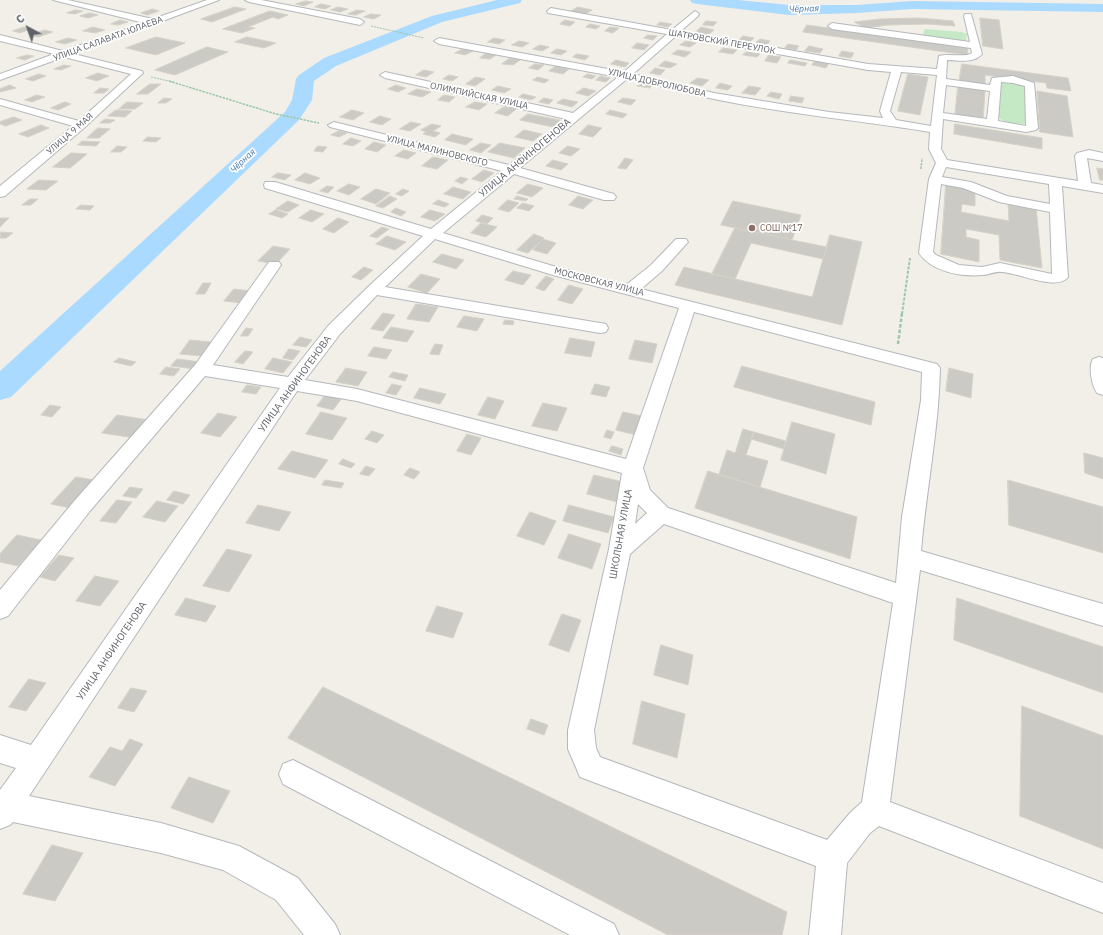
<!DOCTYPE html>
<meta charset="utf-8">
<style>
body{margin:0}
#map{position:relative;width:1103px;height:935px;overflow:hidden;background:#f1efe8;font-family:"IBM Plex Sans",sans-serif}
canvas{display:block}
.north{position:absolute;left:8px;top:8px;width:40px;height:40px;-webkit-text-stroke:3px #fff;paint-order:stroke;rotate:319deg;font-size:11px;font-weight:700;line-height:16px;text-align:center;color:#5f6368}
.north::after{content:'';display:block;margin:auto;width:14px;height:18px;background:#5f6368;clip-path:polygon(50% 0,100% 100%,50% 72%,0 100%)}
</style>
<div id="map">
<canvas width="1103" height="935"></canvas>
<div class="north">С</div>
</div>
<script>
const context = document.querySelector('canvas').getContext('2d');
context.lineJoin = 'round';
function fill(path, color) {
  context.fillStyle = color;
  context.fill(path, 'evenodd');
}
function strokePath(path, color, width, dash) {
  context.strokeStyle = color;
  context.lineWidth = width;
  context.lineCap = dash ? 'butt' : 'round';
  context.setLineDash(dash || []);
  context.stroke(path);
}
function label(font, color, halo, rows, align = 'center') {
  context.font = font + ' "IBM Plex Sans",sans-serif';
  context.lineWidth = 3.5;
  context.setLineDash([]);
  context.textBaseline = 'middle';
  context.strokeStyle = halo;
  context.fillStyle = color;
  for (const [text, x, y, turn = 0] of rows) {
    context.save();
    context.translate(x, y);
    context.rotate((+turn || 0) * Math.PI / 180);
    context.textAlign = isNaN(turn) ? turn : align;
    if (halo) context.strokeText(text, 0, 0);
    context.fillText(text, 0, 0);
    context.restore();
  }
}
fill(new Path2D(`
 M925 29 962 32 967 34 966 41 922 36Z
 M1006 81 1026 86 1027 124 1007 123 999 118 1000 82Z`), '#c5e8c5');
fill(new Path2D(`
 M497 0H522L520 3 442 22 336 66 314 81 312 100 299 120 11 397 0 400V371L285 112 292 100 296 79 299 75 324 58 432 16Z
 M690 0H738L789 5H857L912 1 1103 4V12L912 9 857 13 789 15 697 4 692 3Z`), '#aadaff');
const building = new Path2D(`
 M306 1 313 2 304 6 296 4Z
 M321 4 331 6 325 9 315 7Z
 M235 7 246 9 212 22 201 19Z
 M338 7 348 9 340 12 331 10Z
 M578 7 592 10 582 16 568 13Z
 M153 9 159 11 147 15 141 13Z
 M75 10 83 11 75 14 67 13Z
 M357 10 365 11 356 15 348 14Z
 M270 11 288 15 278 19 273 17 248 27 255 28 242 33 223 29Z
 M90 13 98 15 88 18 80 16Z
 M371 14 381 15 374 19 364 17Z
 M919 18 953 21 955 26 927 24 887 25 866 28 854 22 880 19Z
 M980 18 999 20 1003 49 983 46Z
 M120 20 128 22 118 25 111 24Z
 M565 20 575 22 570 26 560 24Z
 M706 21 717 22 713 26 703 25Z
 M660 22 672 24 668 27 657 25Z
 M590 24 600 26 596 29 586 27Z
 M807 25 968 48 967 55 803 32Z
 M24 27 31 29 20 33 13 31Z
 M93 27 105 30 95 33 83 31Z
 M610 27 619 28 613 33 605 31Z
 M701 27 714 30 708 35 695 33Z
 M45 30 53 32 38 37 30 35Z
 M648 35 657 36 653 40 644 38Z
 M743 36 754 38 750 42 739 40Z
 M156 37 185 43 156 55 126 48Z
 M247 37 276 43 264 48 235 42Z
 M68 38 77 40 65 44 56 42Z
 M494 38 505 40 499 44 488 42Z
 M760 39 770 41 767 45 756 43Z
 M519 41 529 43 522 47 512 45Z
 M686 41 696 43 690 47 680 45Z
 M637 43 649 45 644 50 632 48Z
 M788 44 799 46 796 50 785 48Z
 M540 45 549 47 542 51 533 49Z
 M809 46 823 49 820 53 805 51Z
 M207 47 228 52 175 75 155 70Z
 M723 48 737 50 733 54 719 52Z
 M463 49 473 51 465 55 455 53Z
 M557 49 567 51 561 55 551 53Z
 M678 50 691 52 685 57 672 54Z
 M842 51 854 53 851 58 839 56Z
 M746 52 760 54 757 57 743 55Z
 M486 53 496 55 490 59 480 58Z
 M577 54 589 56 585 60 573 57Z
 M27 55 34 56 25 60 17 58Z
 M769 55 781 57 777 63 765 61Z
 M510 58 520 60 513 65 502 64Z
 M616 60 629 63 625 67 611 64Z
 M790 60 807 63 805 66 788 63Z
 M665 61 677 64 670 68 659 66Z
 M815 61 829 63 826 68 812 65Z
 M535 64 544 65 538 70 529 68Z
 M962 64 1068 78 1071 91 1047 88 1046 83 985 75V87L959 83Z
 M64 65 71 66 61 70 54 69Z
 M556 66 569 69 563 74 549 71Z
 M655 68 665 70 660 75 650 73Z
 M424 70 434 72 426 77 416 75Z
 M98 73 109 76 97 81 86 78Z
 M39 74 46 76 33 81 26 79Z
 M588 74 596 76 592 79 583 77Z
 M908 74 928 77 920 115 898 111Z
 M449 75 458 77 452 81 443 79Z
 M600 76 610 78 606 82 596 80Z
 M476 77 485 79 475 86 466 84Z
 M538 77 549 80 544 83 533 80Z
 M698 78 709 80 702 86 690 83Z
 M640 83 652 85 650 88 637 86Z
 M720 83 732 86 728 90 716 88Z
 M150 84H161L148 94H137Z
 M10 85 16 88 0 92V89Z
 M396 85 406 88 398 92 388 89Z
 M498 86 511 89 504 93 492 90Z
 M749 86 761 88 755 95 742 93Z
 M958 87 985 91 983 121 955 116Z
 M100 88 109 89 104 93H94Z
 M584 88 596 91 588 96 576 93Z
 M417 89 431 92 422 97 408 94Z
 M1037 91 1067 96 1073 137 1040 132Z
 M771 92 782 94 779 99 767 96Z
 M523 94 536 97 531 100 519 97Z
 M37 95 45 97 32 102 25 100Z
 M444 95 455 97 449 102 438 100Z
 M791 96 804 98 802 103 789 101Z
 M164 98 172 99 166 103H158Z
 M544 98 553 100 549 104 539 102Z
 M623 98 636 100 631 105 618 102Z
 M563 99 578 102 572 107 557 103Z
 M65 102 71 104 58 110 51 108Z
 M127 102 143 103 135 109H119Z
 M475 102 487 104 479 110 466 107Z
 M504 107 516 109 508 116 495 113Z
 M116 110 132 111 125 117 108 116Z
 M352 110 364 113 353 120 340 117Z
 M610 110 627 114 623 118 606 114Z
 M528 114 560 120 553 127 520 120Z
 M380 116 391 119 382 125 370 122Z
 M14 117 22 120 6 126 0 124V122Z
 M105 119 115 120 110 123H100Z
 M411 122 421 124 410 131 400 129Z
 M432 124 441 126 433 131 440 133 435 137 423 134 426 132 421 130Z
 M955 124 1042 138V149L954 134Z
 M41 125 49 128 28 137 19 134Z
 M588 125 602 128 593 137 579 134Z
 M98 128 110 129 99 138H87Z
 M524 130 542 134 533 141 515 137Z
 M339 131 347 133 339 137 331 135Z
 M452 134 473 139 466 145 445 140Z
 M148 137 161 138 156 142 143 141Z
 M351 138 361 141 353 146 343 144Z
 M82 141 100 142 96 146 78 145Z
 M374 142 386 145 377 152 365 149Z
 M481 143 491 145 481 153 470 150Z
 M500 143 525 148 514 158 488 152Z
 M117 146 127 147 121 152H111Z
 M318 146 327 147 323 152 314 151Z
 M568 146 580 149 571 156 559 153Z
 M404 150 416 153 408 159 395 156Z
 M71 153 87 154 70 168 53 167Z
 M433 157 448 160 437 169 422 166Z
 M625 158 633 160 626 169 618 168Z
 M553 160 568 164 561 170 546 166Z
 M1097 168 1103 169V180H1100Z
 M484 170 494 173 482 182 472 179Z
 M278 173 291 175 285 180 272 177Z
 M305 173 320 178 310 184 295 180Z
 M461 177 468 179 462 184 455 181Z
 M39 180 58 181 46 190 27 189Z
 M349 184 360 187 349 195 337 191Z
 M528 184 543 188 532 197 517 193Z
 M946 185 975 190V206L962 204 961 212 1009 221 1008 202 1036 207 1042 268 1000 260 999 235 966 229V237L979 240V262L941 254Z
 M327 186 334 187 328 193 320 191Z
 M453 187 471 192 463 199 444 194Z
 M376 189 390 193 376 204 361 199Z
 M403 189 409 191 402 196 396 194Z
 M390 196 397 199 383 208 376 206Z
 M517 196 528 199 526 201 514 199Z
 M578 196 593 200 583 209 569 205Z
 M30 199H38L31 205H22Z
 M438 200 449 204 445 207 433 204Z
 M508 200 519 203 509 212 498 209Z
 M288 201 299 205 288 212 276 209Z
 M733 201 801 215 792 240 721 225Z
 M523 203 534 206 529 211 517 208Z
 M81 205 94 206 90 210 76 209Z
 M396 208 406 212 401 216 391 212Z
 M276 210 288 214 282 218 269 214Z
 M311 210 324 214 312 222 299 218Z
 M430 210 445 214 435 221 421 217Z
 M482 215 493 218 487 224 476 221Z
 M0 218H9L0 227Z
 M338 218 349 222 334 233 323 229Z
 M481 223 497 227 486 237 471 233Z
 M382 227 389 229 377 238 370 236Z
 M735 228 792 240 827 247 823 259 751 243 735 279 712 274Z
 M1 232 13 233 6 238H0Z
 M534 234 544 238 528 253 517 250Z
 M830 235 862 242 842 325 675 285 684 267 812 297Z
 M387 236 406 242 395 250 376 244Z
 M543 239 556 243 547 254 533 250Z
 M273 246 290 249 276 264 258 261Z
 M442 254 464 260 456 269 433 262Z
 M364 267 373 270 361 280 352 277Z
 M513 271 531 275 523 285 505 280Z
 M421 274 440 279 427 293 408 287Z
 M546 276 554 279 544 291 536 288Z
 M203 283H211L205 294H196Z
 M569 285 583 289 572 304 558 300Z
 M234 289 252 291 242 303 224 301Z
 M416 304 438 307 429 322 407 319Z
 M383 313 395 315 383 331 371 329Z
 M464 316 484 319 477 331 457 327Z
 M505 320 514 321 513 325 503 324Z
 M391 327 414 331 407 342 383 338Z
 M246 328 253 329 248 336H241Z
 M300 337 312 340 306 347 293 345Z
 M570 338 595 342 591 357 565 353Z
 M190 340 211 342 201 356 180 354Z
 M635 340 657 344 652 363 629 359Z
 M435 344 443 345 439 355 430 354Z
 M374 347 392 350 386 359 368 356Z
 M289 349 300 351 293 360 283 358Z
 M245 351 253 352 243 364 235 362Z
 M119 358 136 362 131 366 114 362Z
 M273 358 292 362 283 373 265 369Z
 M177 359 201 362 195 369 171 366Z
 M742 366 875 402 871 425 734 387Z
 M166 367 180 369 174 376 160 374Z
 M346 368 367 372 358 386 336 382Z
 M949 368 973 374 971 398 946 391Z
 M393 372 408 375 405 381 389 377Z
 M392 384 402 386 396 395 386 393Z
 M595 384 610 387 606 397 591 394Z
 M247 385 261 387 256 394 242 392Z
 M420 388 446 394 440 404 414 398Z
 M326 394 342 398 333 410 317 406Z
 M488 397 504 401 495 419 478 415Z
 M543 403 567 408 557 431 532 426Z
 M50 405 61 407 52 417 41 415Z
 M321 412 347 418 332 440 306 434Z
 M623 412 642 416 636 435 616 430Z
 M218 413 237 417 220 437 201 433Z
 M117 415 149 420 135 438 102 433Z
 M792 422 835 434 826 474 781 460Z
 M743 429 754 432 746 455 768 461 760 487 719 474 727 450 735 453Z
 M607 430 614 432 611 439 604 437Z
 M372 431 384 435 377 443 365 439Z
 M754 432 786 441 784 449 751 439Z
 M467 434 481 438 471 455 457 451Z
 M612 446 623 449 621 455 609 451Z
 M292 451 328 460 315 478 278 469Z
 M1084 453 1103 458V479L1085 473Z
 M343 459 355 464 351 468 339 464Z
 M366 466 375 469 369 476 360 474Z
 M410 468 420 472 414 479 404 475Z
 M708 471 857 517 850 559 695 508Z
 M594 475 623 482 617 502 587 494Z
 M76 477 95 480 70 508 51 504Z
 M325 480 344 483 341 488 322 485Z
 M1008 480 1103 507V553L1009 525Z
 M130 487 143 489 136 498 123 496Z
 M174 491 190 495 183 504 167 500Z
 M117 500 132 502 116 523 100 521Z
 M157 501 178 506 165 522 143 517Z
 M258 505 291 512 279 531 246 523Z
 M569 505 614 517 608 533 563 521Z
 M530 512 556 521 544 545 517 536Z
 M569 534 601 544 592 569 558 558Z
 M17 535 41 540 18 566 0 562V554Z
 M227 549 252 555 229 592 203 586Z
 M59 555 74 558 55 581 40 577Z
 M95 576 119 581 100 606 76 601Z
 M186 598 216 606 206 622 175 615Z
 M957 598 1103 647V693L954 640Z
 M437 606 463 613 453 638 426 631Z
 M562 614 581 620 569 652 549 645Z
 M661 645 693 655 688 685 654 675Z
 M29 679 46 683 26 711 9 707Z
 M323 687 787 912 782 935H668L288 738Z
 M131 688 147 691 134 712 118 708Z
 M642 701 685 714 677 758 633 744Z
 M1022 706 1103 736V849L1020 816Z
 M531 719 548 725 544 735 527 729Z
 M130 739 143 744 115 786 89 777 110 747 122 751Z
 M189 777 230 791 213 823 171 808Z
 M52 845 83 853 55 901 23 894Z`);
fill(building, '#cccac5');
strokePath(building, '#d6d1c6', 1);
const minor = new Path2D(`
 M53 0H68L153 19 207 0H219L74 54 142 71 143 73 85 127 5 196 0 197V186L73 126 0 105V99L79 121 131 74 64 57 0 80V74L54 54 0 41V35L63 51 144 23Z
 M245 0H261L360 19 364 22 360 25 249 2Z
 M551 8 672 30 695 11 699 14 698 16 681 31 868 64 937 69 939 56C949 53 963 58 972 53L971 48 832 29 828 26 832 23 970 42 964 16 965 14H971L982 54C973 64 959 60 947 60L946 79 990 85 992 78 1013 76 1034 83 1038 128 1036 130 1026 132 943 119 941 149 947 160 1078 181 1075 156 1077 153 1089 150 1103 153V161L1087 158 1091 183 1103 185V193L1062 186 1068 277C1057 292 1017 272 1001 272 995 271 989 275 983 275 961 277 932 272 919 253L929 179 936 163 929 149 930 132C858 120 785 114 714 99 685 93 656 85 628 78L520 168 614 194 616 197 614 200H604L514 174 443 233 563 269 626 285 651 265 676 239H686L688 242 662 271 641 289 937 364 940 368C939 429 926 490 921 551L1103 604V626L920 570 890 802 1103 883V913L879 826 870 833 847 863 841 935H809L816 866 580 777 568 749V730L609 549 622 473 357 401 297 391 29 796 161 823 239 846 298 878 335 924 340 935H304L276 900 223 870 161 853 13 822 10 825 0 829V790L16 768 0 763V735L31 745 280 388 205 376 90 511 8 616 0 619V590L76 499 195 365 269 262H279L281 265 213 365 288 377 328 326 368 287 423 236 265 188 264 185 265 182H275L431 229 502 171 330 127 328 125 334 122 509 165 566 119 385 78 380 75 385 72 573 113 618 77 439 44 434 41 439 38 624 72 667 34 548 13 547 11ZM676 36 868 70 891 72 880 111 883 118 829 112 714 93 633 74ZM901 72 937 75 931 126 896 120 890 111ZM1001 82 1013 83 1025 86 1026 126 998 121ZM946 85 990 91 987 119 943 113ZM946 167 1049 184 1050 204 1007 196 971 182 942 177ZM941 184 963 188 999 202 1050 212 1052 274 1000 263 982 267 959 265 936 255 933 252ZM435 239 553 275 679 308 626 459 357 389 305 380 340 334 377 295 600 333 606 332 608 328 606 324 600 323 385 287ZM694 312 922 372 921 400 902 517 896 583 668 508 650 490 643 468ZM638 504 647 513 635 524ZM664 524 893 603 862 802 850 813 827 840 600 757 596 748 594 730 630 554Z
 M1099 357 1103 358V395L1097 393C1092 386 1088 367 1093 359Z
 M293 760 614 924 619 935H570L283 784 279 774 283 764Z`);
strokePath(minor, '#b5b8bc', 2);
strokePath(new Path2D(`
 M371 26 424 38
 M151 77 173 82`), '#9cc7a9', 1, [2, 1]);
strokePath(new Path2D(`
 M169 81 276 114 319 123
 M921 169 922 158`), '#9cc7a9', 1.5, [2.5, 1]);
strokePath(new Path2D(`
 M902 314 910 258`), '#9cc7a9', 2, [3, 1.5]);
strokePath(new Path2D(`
 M898 344 902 313`), '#9cc7a9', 2.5, [3.5, 2]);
fill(minor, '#fff');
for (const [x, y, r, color] of [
 [752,228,4,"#8d6e63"]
]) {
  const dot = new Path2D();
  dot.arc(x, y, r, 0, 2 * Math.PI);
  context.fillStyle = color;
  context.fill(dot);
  strokePath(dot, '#fff', 1.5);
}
label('italic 9px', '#4174aa', '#fff', [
 ["Чёрная",804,9,-2],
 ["Чёрная",243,161,-43]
]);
label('9px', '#5f6368', '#fff', [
 ["УЛИЦА САЛАВАТА ЮЛАЕВА",108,39,-20],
 ["ШАТРОВСКИЙ ПЕРЕУЛОК",722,42,10],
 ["УЛИЦА ДОБРОЛЮБОВА",657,83,13],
 ["ОЛИМПИЙСКАЯ УЛИЦА",479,96,12],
 ["УЛИЦА 9 МАЯ",70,134,-41],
 ["УЛИЦА МАЛИНОВСКОГО",437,151,14],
 ["МОСКОВСКАЯ УЛИЦА",599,282,14]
]);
label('9px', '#785e54', '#fff', [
 ["СОШ №17",760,228]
], 'left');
label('10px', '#5f6368', '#fff', [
 ["УЛИЦА АНФИНОГЕНОВА",525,158,-40],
 ["УЛИЦА АНФИНОГЕНОВА",295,384,-54],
 ["ШКОЛЬНАЯ УЛИЦА",621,534,-80],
 ["УЛИЦА АНФИНОГЕНОВА",112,651,-56]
]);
</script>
